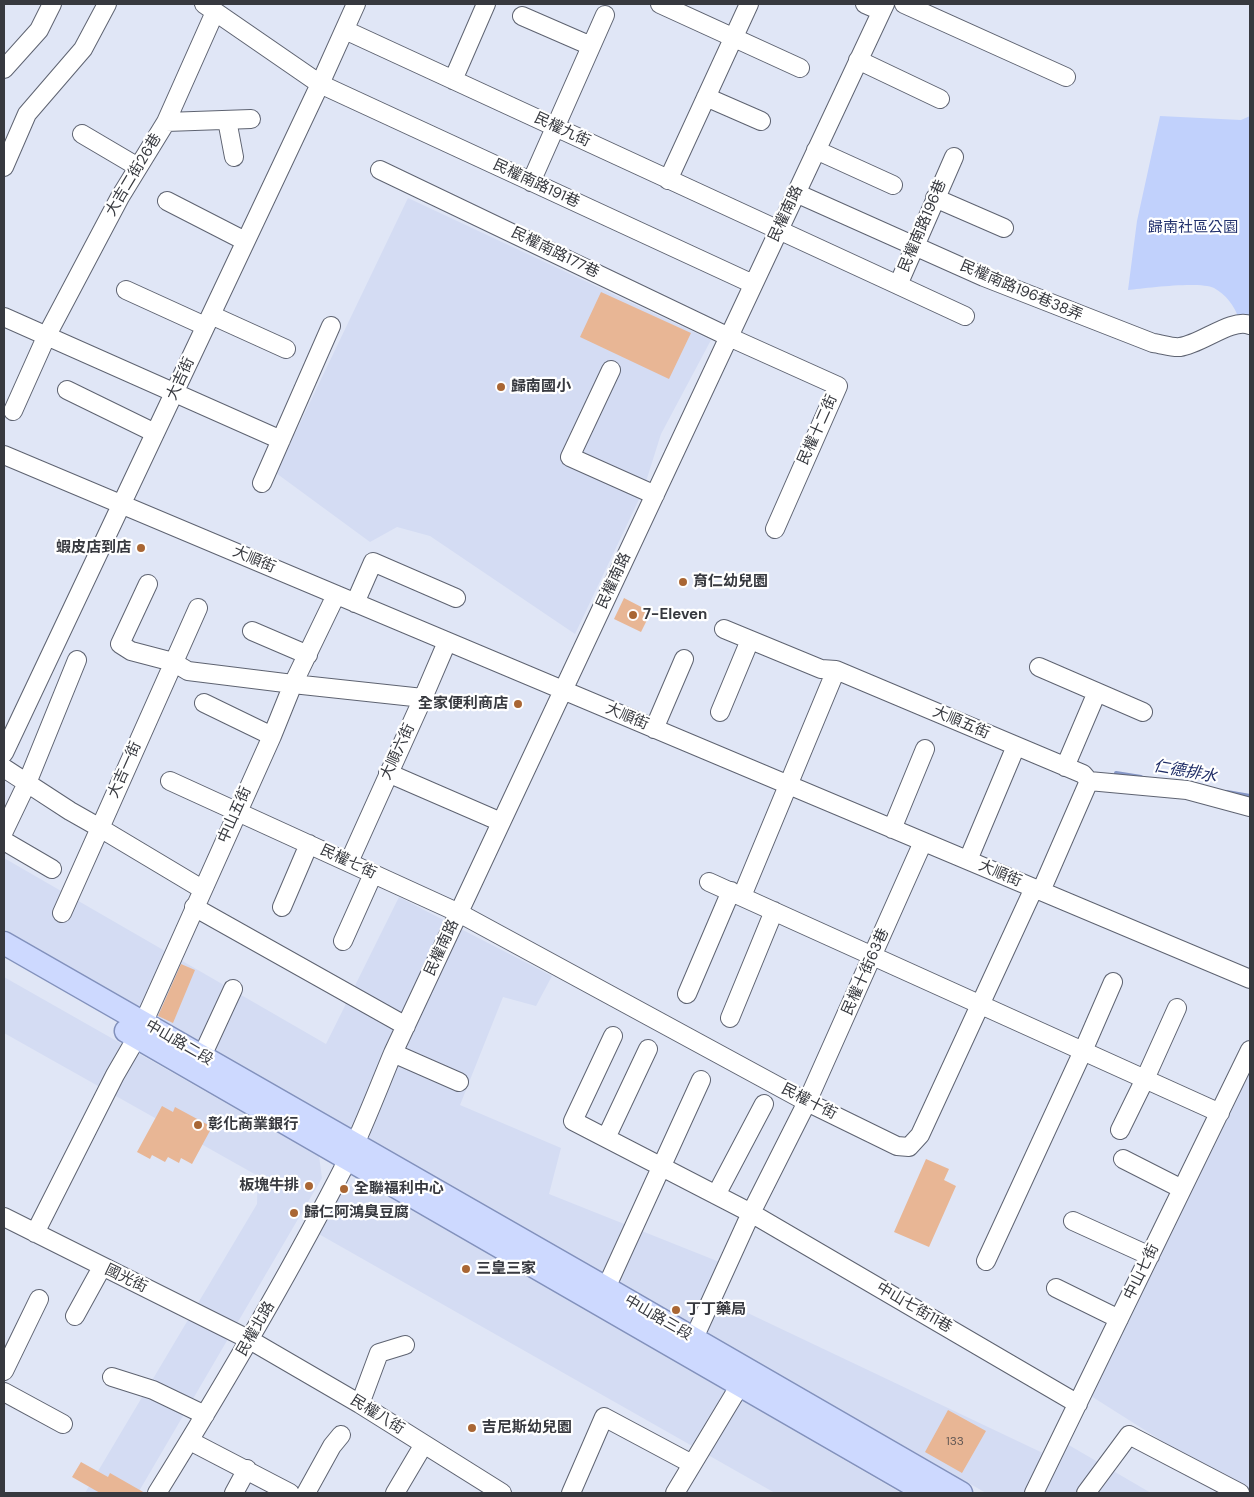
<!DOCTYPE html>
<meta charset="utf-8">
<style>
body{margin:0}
#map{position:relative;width:1254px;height:1497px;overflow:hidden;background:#e0e6f6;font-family:"DM Sans",sans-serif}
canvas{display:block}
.frame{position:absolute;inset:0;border:5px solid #37393f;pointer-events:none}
</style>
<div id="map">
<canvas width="1254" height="1497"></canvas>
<div class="frame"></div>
</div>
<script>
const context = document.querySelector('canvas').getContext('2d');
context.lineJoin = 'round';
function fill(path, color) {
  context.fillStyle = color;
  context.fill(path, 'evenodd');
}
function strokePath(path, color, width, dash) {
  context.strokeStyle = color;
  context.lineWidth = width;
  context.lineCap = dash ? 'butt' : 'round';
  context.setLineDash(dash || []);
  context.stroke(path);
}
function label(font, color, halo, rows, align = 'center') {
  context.font = font + ' "DM Sans","Noto Sans TC",sans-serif';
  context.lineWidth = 4.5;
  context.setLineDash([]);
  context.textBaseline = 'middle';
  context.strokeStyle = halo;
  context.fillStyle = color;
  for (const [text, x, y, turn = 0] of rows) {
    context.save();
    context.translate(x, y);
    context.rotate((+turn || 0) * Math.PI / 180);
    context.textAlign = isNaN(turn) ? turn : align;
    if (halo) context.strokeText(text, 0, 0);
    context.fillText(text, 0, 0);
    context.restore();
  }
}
fill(new Path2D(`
 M408 198 711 340 661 434 643 491 575 634 430 536 397 527 370 542 276 473Z
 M4 858 326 1044 399 897 552 976 536 1006 503 997 460 1105 561 1148 549 1194 727 1265 714 1297 1047 1455 1055 1437 1151 1493H986L4 929Z
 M4 977 319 1156 322 1178 138 1493H85L257 1204 258 1176 4 1033Z
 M1250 1069V1492L1203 1467 1091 1396 1180 1206Z
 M372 1185 901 1493H775L317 1233 344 1186Z`), '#d4dcf3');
fill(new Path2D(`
 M1160 116 1241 120 1250 116V320L1238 317C1234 305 1226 295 1214 288 1199 281 1147 288 1128 290L1137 221Z`), '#c1d1fc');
strokePath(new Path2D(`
 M1116 773 1141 777
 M1227 792 1250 796`), '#8697c7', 4);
fill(new Path2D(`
 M601 292 691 333 669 379 580 337Z
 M624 598 651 612 641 632 614 619Z
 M181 964 195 970 173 1023 158 1016Z
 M162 1106 173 1112 175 1107 212 1127 192 1164 181 1158 179 1163 168 1157 165 1162 152 1155 150 1159 137 1152Z
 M926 1159 949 1169 944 1180 956 1186 929 1247 894 1232Z
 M948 1410 986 1431 962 1473 925 1452Z
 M81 1462 108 1477 110 1473 145 1493H100L72 1477Z`), '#e8b695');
const minor = new Path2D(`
 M204 4 320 84 753 284
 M660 4 800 68
 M865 4 881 11
 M904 4 1066 77
 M522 16 591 46
 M345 30 898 285 954 157
 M858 60 940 99
 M4 69 39 30 52 4
 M453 80 486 4
 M706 97 761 121
 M227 120 234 157
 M166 122 251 119
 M82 134 138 167
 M816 150 893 185
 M4 167 27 114 83 49 107 4
 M380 170 729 337 838 386 775 529
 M668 180 749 4
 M531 182 605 15
 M796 193 984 277 1153 343C1162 344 1172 348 1180 347 1202 344 1231 318 1250 325
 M935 198 1004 228
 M167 201 245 241
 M898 285 965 316
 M126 290 205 326
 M211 315 286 349
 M4 317 281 440
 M611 370 570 457 655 495
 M67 390 155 433
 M13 411 47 335 120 197 166 122 215 12
 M4 455 1250 979
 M262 483 331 326
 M148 584 120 644 131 651 173 662 188 671 293 684 423 698
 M355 603 373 562 456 598
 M724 629 821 669 836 670
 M252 631 308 655
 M1039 667 1143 712
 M204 703 272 736
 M720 712 750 640
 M654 729 684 659
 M4 753 320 84 356 4
 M1065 767 1097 692
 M4 768 70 811 100 828 198 608
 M388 773 501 822
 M170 781 459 913 807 1102 897 1146 909 1147 920 1135 1034 888
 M1089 781 1187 790 1250 807
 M892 829 925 749
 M4 831 27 783 77 660
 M4 841 52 869
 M968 860 1016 746
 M349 862 423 698 447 642
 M709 882 1220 1113
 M742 896 836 670 1083 774 1089 781 1041 891
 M194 907 406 1026
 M282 907 309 844
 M62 913 100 828 202 889
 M343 941 373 874
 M687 994 731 891
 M730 1018 774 911
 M613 1036 573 1121 751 1213 1078 1404
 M393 1053 459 1082
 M202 1056 233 989
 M1120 1130 1145 1079 1177 1008
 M606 1138 648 1049
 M1123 1159 1182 1189
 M716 1195 764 1104
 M4 1217 250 1340 360 1404 502 1493
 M1073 1221 1150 1256
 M35 1233 115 1075 137 1037 272 736 293 684 336 595
 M986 1261 1083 1051 1113 982
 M606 1288 701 1080
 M1056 1288 1119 1319
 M75 1316 102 1267
 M694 1338 751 1213 807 1102 923 842
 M4 1371 39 1299
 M112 1377 153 1390 205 1415
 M4 1392 63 1424
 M360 1404 379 1353 405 1345
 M190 1441 290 1493
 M157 1493C224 1385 289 1275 347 1161 364 1126 378 1089 393 1053L885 4
 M234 1493 247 1469
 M306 1493 332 1446 341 1435
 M395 1493 424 1444
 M571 1493 604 1417 692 1464
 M675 1493 740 1385
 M1034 1493 1250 1050
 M1086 1493 1129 1435 1240 1493`);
const major = new Path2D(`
 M4 943 606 1288 961 1493
 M126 1031 927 1493`);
strokePath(minor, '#5e6371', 20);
strokePath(major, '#8291bc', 25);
strokePath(minor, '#fff', 18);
strokePath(major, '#cdd9ff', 22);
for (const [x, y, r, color] of [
 [501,387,5,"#a96634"],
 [141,548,5,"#a96634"],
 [683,582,5,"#a96634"],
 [633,615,5,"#a96634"],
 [518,704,5,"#a96634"],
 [198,1125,5,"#a96634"],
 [309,1186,5,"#a96634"],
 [344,1189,5,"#a96634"],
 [294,1213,5,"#a96634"],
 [466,1269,5,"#a96634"],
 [676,1310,5,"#a96634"],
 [472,1428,5,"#a96634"]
]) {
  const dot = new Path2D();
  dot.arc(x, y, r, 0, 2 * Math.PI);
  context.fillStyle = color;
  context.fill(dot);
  strokePath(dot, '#fff', 2);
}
label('12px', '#635854', null, [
 ["133",955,1442]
]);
label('15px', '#37393f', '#fff', [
 ["民權九街",562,130,25],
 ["大吉二街26巷",134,175,-59],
 ["民權南路191巷",536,184,25],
 ["民權南路",786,214,-65],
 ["民權南路196巷",923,226,-67],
 ["民權南路177巷",555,253,26],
 ["民權南路196巷38弄",1021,291,23],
 ["大吉街",181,379,-65],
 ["民權十二街",818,430,-66],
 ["大順街",254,560,23],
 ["民權南路",614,581,-65],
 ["大順街",627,717,23],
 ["大順五街",961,723,23],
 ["大順六街",398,752,-65],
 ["大吉一街",125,770,-66],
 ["中山五街",235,815,-66],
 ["民權七街",348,862,25],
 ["大順街",1000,874,23],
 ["民權南路",442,948,-65],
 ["民權十街63巷",866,972,-66],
 ["中山路二段",179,1043,30],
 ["民權十街",809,1102,27],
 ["中山七街",1142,1272,-64],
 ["國光街",126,1279,26],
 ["中山七街11巷",914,1308,30],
 ["中山路三段",658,1318,30],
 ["民權北路",256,1329,-60],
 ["民權八街",377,1415,32]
]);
label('15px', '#24336e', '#fff', [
 ["歸南社區公園",1193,228]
]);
label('bold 15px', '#37393f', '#fff', [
 ["歸南國小",511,387],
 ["蝦皮店到店",131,548,"right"],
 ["育仁幼兒園",693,582],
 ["7-Eleven",643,615],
 ["全家便利商店",508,704,"right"],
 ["彰化商業銀行",208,1125],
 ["板塊牛排",299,1186,"right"],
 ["全聯福利中心",354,1189],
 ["歸仁阿鴻臭豆腐",304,1213],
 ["三皇三家",476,1269],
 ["丁丁藥局",686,1310],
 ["吉尼斯幼兒園",482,1428]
], 'left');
label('italic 16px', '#1e2c66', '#fff', [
 ["仁德排水",1185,772,10]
]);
</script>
